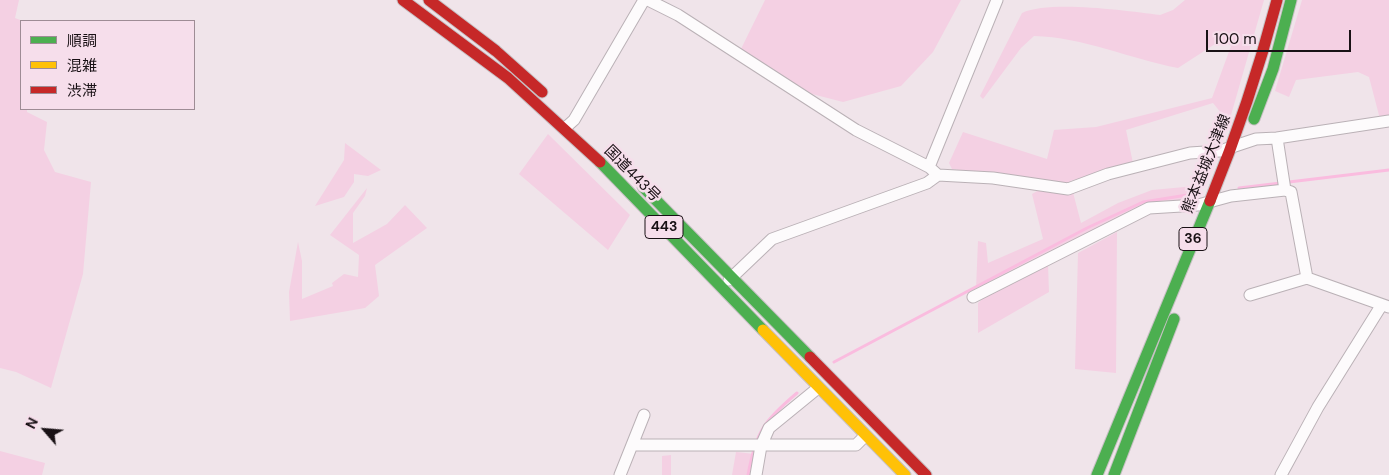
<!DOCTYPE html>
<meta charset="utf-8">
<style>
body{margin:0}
#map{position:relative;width:1389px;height:475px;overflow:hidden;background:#f0e4ea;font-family:"DM Sans","Noto Sans JP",sans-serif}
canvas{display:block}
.legend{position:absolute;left:20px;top:20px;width:175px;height:90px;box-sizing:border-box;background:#f6deeb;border:1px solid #9e8c95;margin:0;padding:6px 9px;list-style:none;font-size:15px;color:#191115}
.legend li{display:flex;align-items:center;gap:10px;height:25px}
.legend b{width:25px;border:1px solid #9e8c95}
.north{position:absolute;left:20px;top:405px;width:50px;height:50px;-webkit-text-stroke:4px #f6deeb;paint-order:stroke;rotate:297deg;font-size:14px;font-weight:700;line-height:20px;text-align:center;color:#191115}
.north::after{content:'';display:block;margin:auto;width:18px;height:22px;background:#191115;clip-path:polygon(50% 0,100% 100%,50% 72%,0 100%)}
.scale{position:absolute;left:1206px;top:30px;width:145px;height:22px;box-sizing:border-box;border:2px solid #191115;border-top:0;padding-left:6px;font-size:15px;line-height:18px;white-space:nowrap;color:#191115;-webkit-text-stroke:4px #f6deeb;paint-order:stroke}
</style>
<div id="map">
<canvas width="1389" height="475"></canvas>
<ul class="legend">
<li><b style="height:6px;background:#4caf50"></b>順調</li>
<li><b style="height:6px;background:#ffc107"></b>混雑</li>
<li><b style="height:6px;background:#c62828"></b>渋滞</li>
</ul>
<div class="north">N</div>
<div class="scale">100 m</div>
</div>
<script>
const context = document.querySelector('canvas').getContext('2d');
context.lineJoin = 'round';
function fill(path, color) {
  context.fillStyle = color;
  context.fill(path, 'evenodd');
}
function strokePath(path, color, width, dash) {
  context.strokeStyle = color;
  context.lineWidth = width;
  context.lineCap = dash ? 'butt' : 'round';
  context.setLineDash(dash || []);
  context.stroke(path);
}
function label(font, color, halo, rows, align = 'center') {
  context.font = font + ' "DM Sans","Noto Sans JP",sans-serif';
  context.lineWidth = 5;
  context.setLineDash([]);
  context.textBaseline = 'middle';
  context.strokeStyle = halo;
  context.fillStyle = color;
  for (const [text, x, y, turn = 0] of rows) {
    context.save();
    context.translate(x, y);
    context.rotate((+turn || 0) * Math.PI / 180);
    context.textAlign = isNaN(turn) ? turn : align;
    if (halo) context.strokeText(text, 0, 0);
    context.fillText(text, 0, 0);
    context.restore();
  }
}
fill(new Path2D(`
 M0 0H19L15 18 23 21 21 109H27V112L47 122 44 150 55 172 91 182 83 274 51 388 16 372 0 368Z
 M765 0H961L933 52 901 86 843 102 812 94 740 51Z
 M1185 0H1264L1229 122 1218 145 1216 138 1226 119 1213 103 1126 130 1133 163 1070 181 1081 223 1118 203 1152 190 1195 186 1193 201 1146 205 976 289 978 241 986 243 988 263 1043 239 1032 194 1041 189 1040 180 952 169 949 163 963 132 1047 159 1054 130 1096 127 1212 98 1231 46 1226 42 1215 44 1178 68C1130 59 1083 37 1034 36L1021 48 983 99 980 96 1022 13C1051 0 1126 11 1160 15L1173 10Z
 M1302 0H1389V118L1380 119 1369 77 1358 72 1296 80 1289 97 1275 91Z
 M548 134 630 215 608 250 519 174Z
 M345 143 381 170 368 176 354 174V182L344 197 315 206 344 160Z
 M367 188 365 196 353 213V243L387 224 405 205 427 228 375 265 379 296 365 308 290 321 289 292 298 242 302 261V299L333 286 332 283 344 274 358 277 359 255 330 235Z
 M1117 232 1116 373 1075 369 1078 253Z
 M1048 265 1049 292 978 333V303L985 296Z
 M0 451 45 463 42 475H0Z
 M736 452 755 454 751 475H732Z
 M671 455V475H662V456Z`), '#f4d0e3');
strokePath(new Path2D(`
 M1239 188 1389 170
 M834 362 1087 228 1143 202 1200 193
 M748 475C756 431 764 421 797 393`), '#fabcdf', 3);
const street = new Path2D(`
 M648 0 678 15 856 130 929 167 938 175
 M565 128 574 120 644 0
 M1277 138 1285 190 1291 192 1307 278 1389 307
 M929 167 997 0
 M729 280 772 239 927 183 938 175 993 178 1068 189 1108 174 1190 153 1220 151 1256 139 1277 138 1389 121
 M1250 295 1307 278
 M973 297 1149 208 1198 205 1231 196 1285 190
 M632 445H856L865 436
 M620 475 644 415
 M756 475 761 446 769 428 818 388
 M1281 475 1318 407 1381 306`);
const fast = new Path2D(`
 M1254 119 1273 69 1291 0
 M600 162 763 330
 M643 187 810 357
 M1097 475 1210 201
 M1114 475 1174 319`);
const slow = new Path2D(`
 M763 330 905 475`);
const jam = new Path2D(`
 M403 0 508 78 600 162
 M429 0 496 51 542 92
 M1210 201C1237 135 1259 69 1277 0
 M810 357 926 475`);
strokePath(street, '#bab1b6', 13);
strokePath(fast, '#c7c1c4', 13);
strokePath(slow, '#c7c1c4', 13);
strokePath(jam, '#c7c1c4', 13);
strokePath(street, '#fdfbfc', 11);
strokePath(fast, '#4caf50', 11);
strokePath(slow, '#ffc107', 11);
strokePath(jam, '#c62828', 11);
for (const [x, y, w] of [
 [664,227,38],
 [1193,239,28]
]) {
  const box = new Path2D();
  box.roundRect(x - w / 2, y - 11.5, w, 23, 4);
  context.fillStyle = '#f6deeb';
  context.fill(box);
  strokePath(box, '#191115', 1);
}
label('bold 14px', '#191115', null, [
 ["443",664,227],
 ["36",1193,239]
]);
label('15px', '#191115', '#f6deeb', [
 ["熊本益城大津線",1207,164,-68],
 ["国道443号",632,174,45]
]);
</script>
